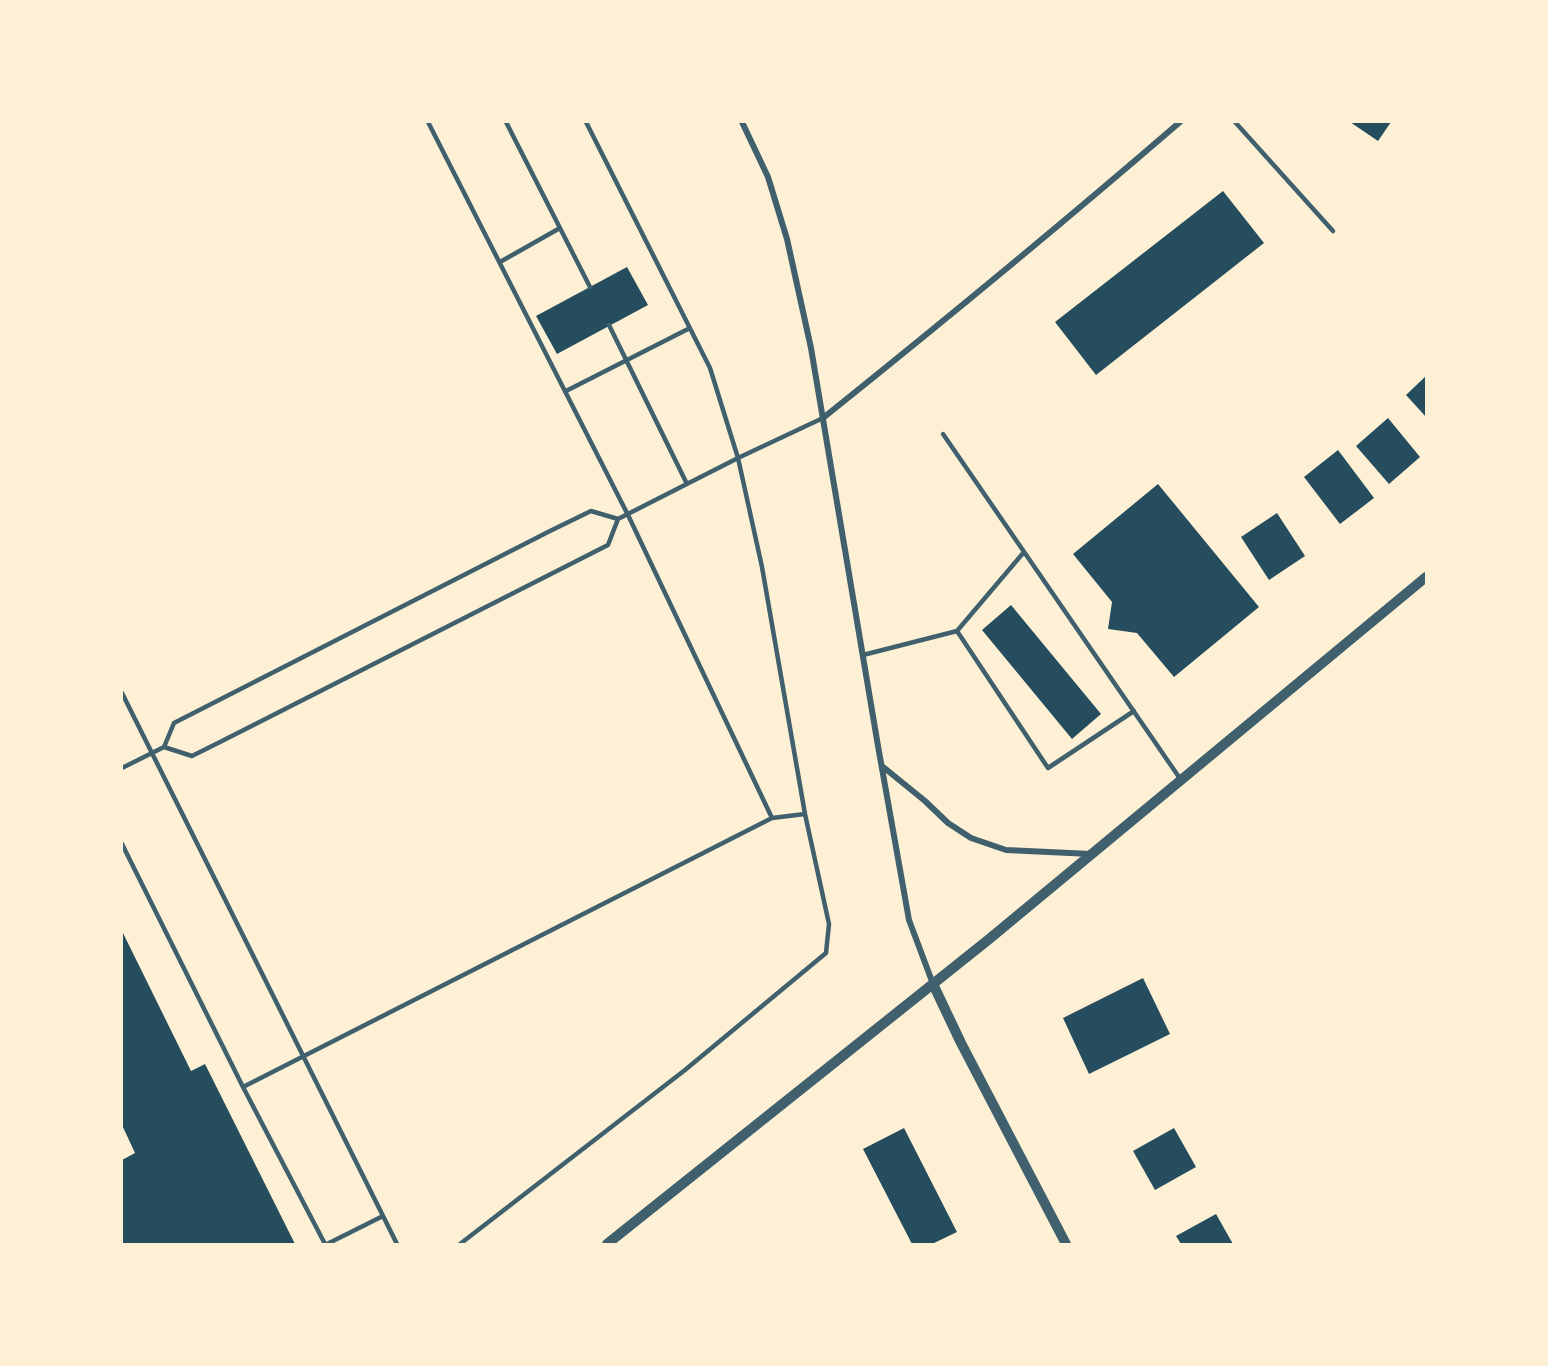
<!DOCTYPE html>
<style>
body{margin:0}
#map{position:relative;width:1548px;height:1366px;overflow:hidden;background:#fdf0d5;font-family:Commissioner,sans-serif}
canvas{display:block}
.frame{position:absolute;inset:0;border:123px solid #fdf0d5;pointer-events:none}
</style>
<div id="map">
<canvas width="1548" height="1366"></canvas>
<div class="frame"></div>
</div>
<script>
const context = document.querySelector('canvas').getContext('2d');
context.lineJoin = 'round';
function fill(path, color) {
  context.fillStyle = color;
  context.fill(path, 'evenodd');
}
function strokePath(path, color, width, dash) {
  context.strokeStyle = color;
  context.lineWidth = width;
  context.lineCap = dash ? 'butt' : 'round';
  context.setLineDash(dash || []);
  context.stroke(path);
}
fill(new Path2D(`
 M1350 122H1391L1378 141Z
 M1223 191 1264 243 1096 375 1055 322Z
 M627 267 648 305 557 354 536 316Z
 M1426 376V417L1406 395Z
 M1388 418 1420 457 1389 484 1356 446Z
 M1338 450 1374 498 1340 524 1304 477Z
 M1158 484 1259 607 1174 677 1137 633 1108 629 1112 602 1073 554Z
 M1277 513 1305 556 1269 580 1241 537Z
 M1011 605 1101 714 1072 739 982 630Z
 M122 931 191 1071 205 1064 295 1244H122V1160L135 1153 122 1125Z
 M1143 978 1170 1034 1089 1074 1063 1018Z
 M904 1128 957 1232 932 1244H912L863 1149Z
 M1174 1128 1196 1167 1155 1190 1133 1151Z
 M1216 1214 1233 1244H1181L1176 1236Z`), '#264d5e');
strokePath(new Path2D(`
 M428 122 628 515 772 818
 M506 122 590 287
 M1235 122 1333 231
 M500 262 560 228
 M609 325 687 484
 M566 391 690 328
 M943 434 1181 780
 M957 631 1024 552
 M863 655 957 631 1048 768 1134 711
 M122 693 397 1244
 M164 747 192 756 224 740 608 545 618 519
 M122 768 164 747 174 723 550 531 591 511 618 519 738 458 823 418
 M122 844 243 1087 325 1244
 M243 1087 772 818 805 814
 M327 1244 383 1216
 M460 1244 685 1070 826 953 829 924 805 814 762 567 738 458 710 368 586 122`), '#3f606c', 4.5);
strokePath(new Path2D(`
 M742 122 768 177 787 239 811 348 878 746 909 920 933 984
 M823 418C944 321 1063 223 1180 122
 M882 766 925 801 948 823 971 838 1006 850 1091 854`), '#3f606c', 6);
strokePath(new Path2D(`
 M933 984 961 1043 1066 1244
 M607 1244 988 940 1426 577`), '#3f606c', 10);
</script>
